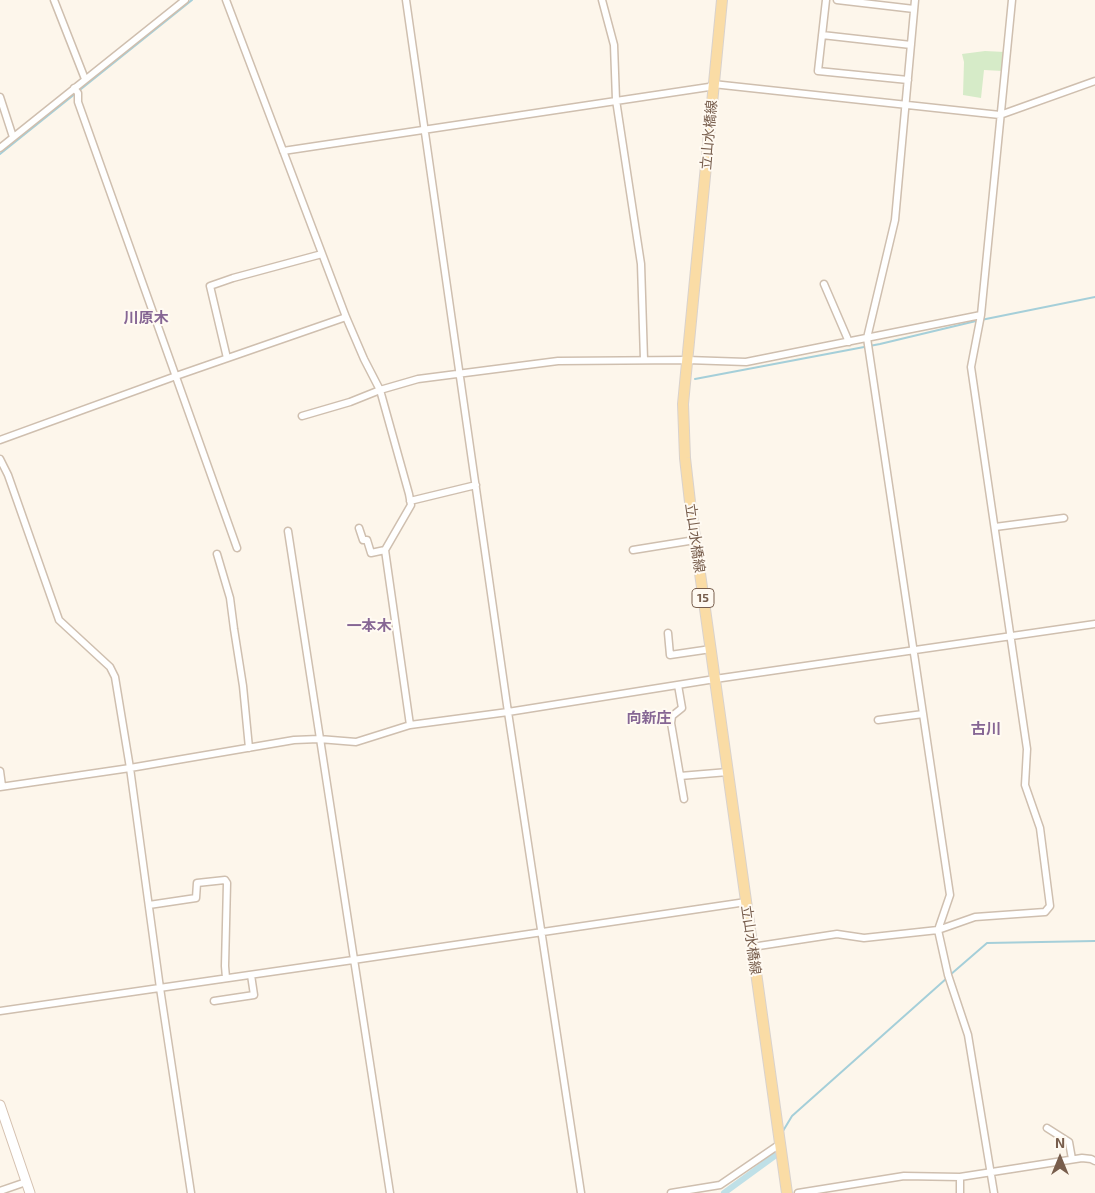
<!DOCTYPE html>
<meta charset="utf-8">
<style>
body{margin:0}
#map{position:relative;width:1095px;height:1193px;overflow:hidden;background:#fdf6eb;font-family:"Exo 2",sans-serif}
canvas{display:block}
.north{position:absolute;left:1035px;top:1133px;width:50px;height:50px;-webkit-text-stroke:4px #fffaf2;paint-order:stroke;rotate:0deg;font-size:14px;font-weight:700;line-height:20px;text-align:center;color:#785e4d}
.north::after{content:'';display:block;margin:auto;width:18px;height:22px;background:#785e4d;clip-path:polygon(50% 0,100% 100%,50% 72%,0 100%)}
</style>
<div id="map">
<canvas width="1095" height="1193"></canvas>
<div class="north">N</div>
</div>
<script>
const context = document.querySelector('canvas').getContext('2d');
context.lineJoin = 'round';
function fill(path, color) {
  context.fillStyle = color;
  context.fill(path, 'evenodd');
}
function strokePath(path, color, width, dash) {
  context.strokeStyle = color;
  context.lineWidth = width;
  context.lineCap = dash ? 'butt' : 'round';
  context.setLineDash(dash || []);
  context.stroke(path);
}
function label(font, color, halo, rows, align = 'center') {
  context.font = font + ' "Exo 2","Noto Sans JP",sans-serif';
  context.lineWidth = 4;
  context.setLineDash([]);
  context.textBaseline = 'middle';
  context.strokeStyle = halo;
  context.fillStyle = color;
  for (const [text, x, y, turn = 0] of rows) {
    context.save();
    context.translate(x, y);
    context.rotate((+turn || 0) * Math.PI / 180);
    context.textAlign = isNaN(turn) ? turn : align;
    if (halo) context.strokeText(text, 0, 0);
    context.fillText(text, 0, 0);
    context.restore();
  }
}
fill(new Path2D(`
 M985 51 1005 52 1003 71 984 70 981 98 963 95 964 62 962 54Z`), '#d6ebc8');
strokePath(new Path2D(`
 M0 154 192 0
 M695 379 880 344 976 321 1095 297
 M950 975 987 943 1095 941
 M783 1131 792 1116 947 978`), '#a5cfd9', 2);
strokePath(new Path2D(`
 M724 1193 776 1155 777 1151`), '#bfe0e7', 6);
const minor = new Path2D(`
 M54 0 85 79
 M226 0 346 317 364 359 380 390 409 494 411 505 385 550 410 725
 M406 0 508 712 581 1193
 M602 0 614 45 616 100 641 264 644 360
 M826 0 818 71 908 80
 M837 0 914 9
 M915 0 895 220 867 338 950 895 938 930 948 975 968 1035 994 1193
 M822 35 911 45
 M74 88 78 93V102L237 548
 M0 97 13 137
 M0 148 185 0
 M283 151 709 87 713 84 1000 115 1095 81
 M824 284 849 342
 M227 358 210 286 233 278 322 254
 M302 416 350 402 380 390 418 379 558 361 687 360 746 362 981 315
 M0 440 176 376 346 317
 M0 459 8 475 59 620 110 667 115 677 130 768 160 988 191 1193
 M410 501 476 485
 M995 527 1064 518
 M359 528 363 540H367L371 553 385 550
 M288 531 390 1193
 M633 550 695 540
 M217 554 230 598 234 629 243 686 249 748
 M668 633 670 655 711 649
 M678 685 682 708 672 716 671 723 684 799
 M878 720 923 714
 M0 771 2 786
 M680 776 728 772
 M0 787 130 768 294 740 319 739 356 742 410 725 508 712 715 679 1095 624
 M149 905 196 898 197 883 225 880 227 883 225 966 226 978
 M752 947 837 934 864 938 938 930 975 917 1045 912 1050 906 1040 828 1025 785 1027 749 971 367 981 315 1012 0
 M214 1001 254 995 251 975
 M0 1011 353 960 746 902
 M1047 1128 1069 1142 1072 1159
 M960 1177V1193
 M0 1191 26 1182
 M671 1193 720 1185 780 1144
 M798 1193 904 1176 960 1177 1082 1158 1091 1159 1095 1161`);
const secondary = new Path2D(`
 M0 1105 30 1193`);
const primary = new Path2D(`
 M722 0 683 404 685 458 690 502 787 1193`);
strokePath(minor, '#cfbfaf', 9);
strokePath(secondary, '#d5c1b0', 11);
strokePath(primary, '#d9d2cd', 12);
strokePath(minor, '#fff', 6);
strokePath(secondary, '#fff', 9);
strokePath(primary, '#fadca5', 10);
for (const [x, y, w] of [
 [703,598,22]
]) {
  const box = new Path2D();
  box.roundRect(x - w / 2, y - 9.5, w, 19, 4);
  context.fillStyle = '#fffaf2';
  context.fill(box);
  strokePath(box, '#785e4d', 1);
}
label('bold 12px', '#785e4d', null, [
 ["15",703,598]
]);
label('14px', '#785e4d', '#fffaf2', [
 ["立山水橋線",709,135,-85],
 ["立山水橋線",695,538,82],
 ["立山水橋線",751,940,82]
]);
label('bold 15px', '#866694', '#fffaf2', [
 ["川原木",146,318],
 ["一本木",369,626],
 ["向新庄",649,718],
 ["古川",986,729]
]);
</script>
